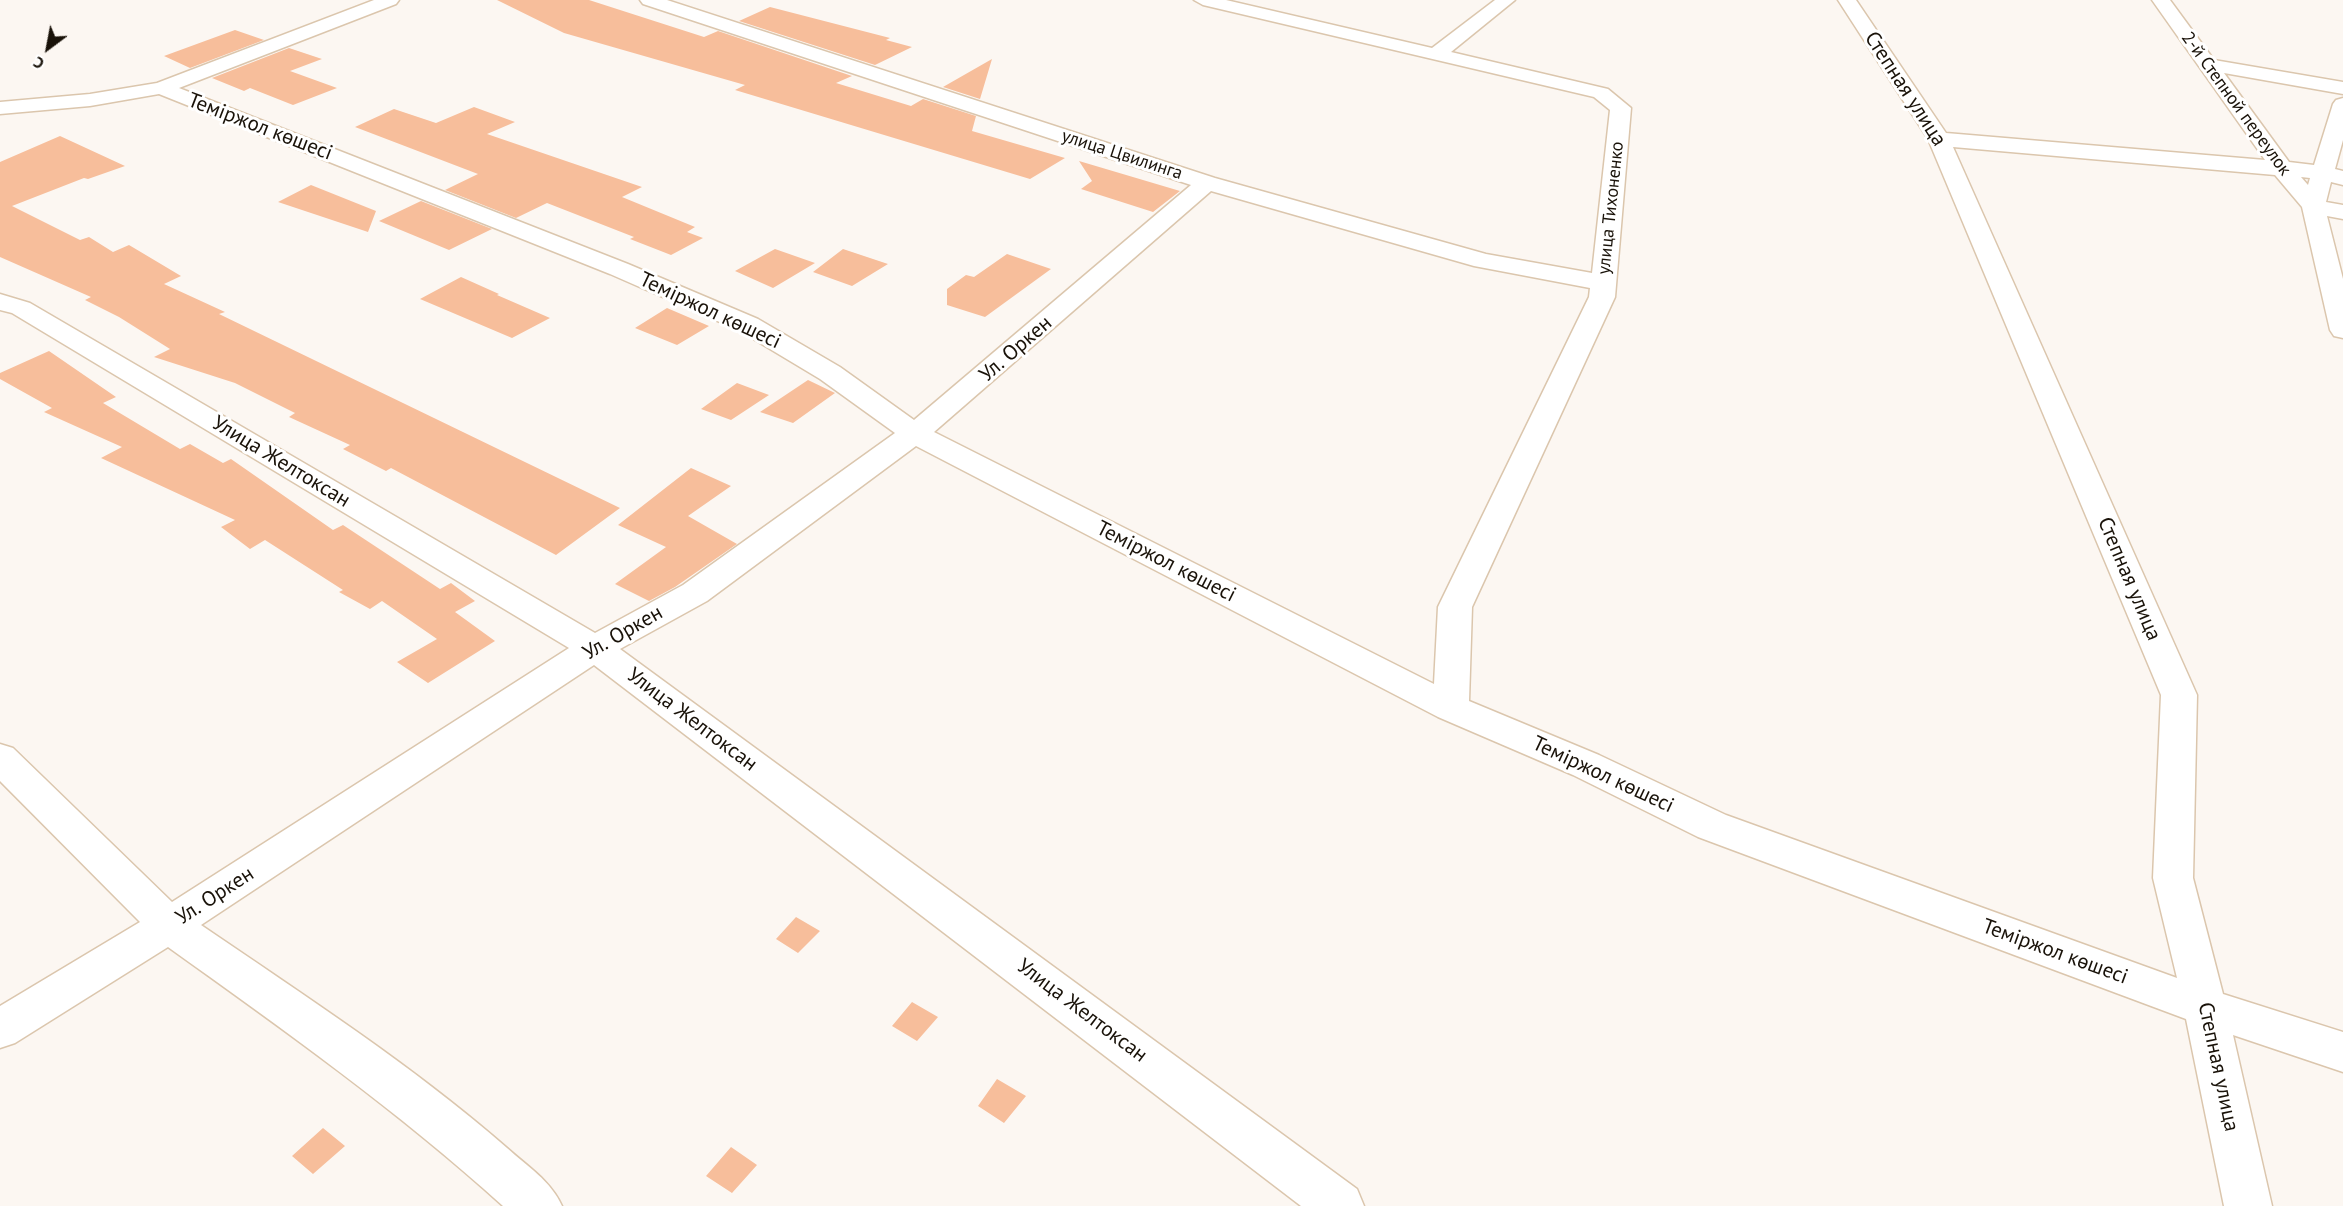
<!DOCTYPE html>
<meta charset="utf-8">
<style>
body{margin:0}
#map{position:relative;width:2343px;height:1206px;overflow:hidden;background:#fcf7f2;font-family:"PT Sans",sans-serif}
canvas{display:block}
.north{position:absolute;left:18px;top:18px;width:60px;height:60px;-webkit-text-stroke:4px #fff;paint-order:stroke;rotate:212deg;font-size:16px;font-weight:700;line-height:24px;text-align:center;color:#191209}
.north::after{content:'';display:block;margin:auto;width:21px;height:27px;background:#191209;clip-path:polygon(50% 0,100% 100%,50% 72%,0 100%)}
</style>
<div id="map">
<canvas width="2343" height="1206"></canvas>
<div class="north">С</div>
</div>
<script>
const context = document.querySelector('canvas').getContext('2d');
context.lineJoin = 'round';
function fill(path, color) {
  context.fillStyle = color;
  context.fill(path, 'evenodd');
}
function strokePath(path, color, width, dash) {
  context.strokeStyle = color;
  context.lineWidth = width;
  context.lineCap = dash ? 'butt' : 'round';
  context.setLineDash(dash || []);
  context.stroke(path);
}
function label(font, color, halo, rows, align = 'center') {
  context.font = font + ' "PT Sans",sans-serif';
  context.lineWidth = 6;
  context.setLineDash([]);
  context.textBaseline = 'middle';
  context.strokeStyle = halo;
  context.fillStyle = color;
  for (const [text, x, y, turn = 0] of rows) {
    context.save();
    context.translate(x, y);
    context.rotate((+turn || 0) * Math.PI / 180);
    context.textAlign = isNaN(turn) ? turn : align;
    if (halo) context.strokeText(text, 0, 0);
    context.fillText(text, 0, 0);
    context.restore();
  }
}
fill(new Path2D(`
 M497 0H589L704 37 718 31 852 76 836 83 911 106 923 99 976 116 972 131 1065 158 1030 179 735 90 745 85 564 33Z
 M770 7 890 38 886 40 912 47 875 65 739 21Z
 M235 30 264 40 190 68 164 56Z
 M289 48 322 59 290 71 337 88 293 105 250 88 244 91 212 78Z
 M992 59 980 99 943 87Z
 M474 107 515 122 487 134 642 187 622 197 695 227 687 232 703 238 671 255 630 239 634 237 547 203 516 218 445 190 478 174 355 127 394 109 436 123Z
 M60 136 125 166 88 179 84 178 12 206 80 240 89 237 113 252 129 245 181 276 164 284 225 312 219 314 620 508 556 555 391 468 386 471 343 449 350 445 289 417 295 413 235 383 154 357 170 349 119 317 85 300 91 297 0 257V162Z
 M1079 161 1180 191 1153 212 1081 189 1092 181Z
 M311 185 376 211 368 232 278 202Z
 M421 201 492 229 449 250 379 221Z
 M775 249 815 263 773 288 735 271Z
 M843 249 888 264 852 286 813 272Z
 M1007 254 1051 269 985 317 947 305V289L966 275 974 277Z
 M461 277 499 294 497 295 550 318 512 338 420 299Z
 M667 308 709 326 677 345 635 328Z
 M49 351 116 397 103 403 180 449 190 444 223 463 231 459 333 530 343 525 440 589 451 583 475 601 455 612 495 641 428 683 397 662 437 639 382 601 370 609 339 592 343 590 265 540 250 549 221 527 235 520 101 458 122 447 44 412 52 408 0 379V373Z
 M808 380 835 393 793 423 760 412Z
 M737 383 769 395 731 420 701 409Z
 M691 468 731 486 688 516 737 544 675 587 649 601 615 584 666 547 618 525Z
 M796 917 820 931 798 953 776 939Z
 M912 1002 938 1017 917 1041 892 1026Z
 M997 1079 1026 1096 1004 1123 978 1106Z
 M323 1128 345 1146 313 1174 292 1156Z
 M731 1147 757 1165 732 1193 706 1176Z`), '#f7be9b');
const minor = new Path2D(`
 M374 0H399L396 4 179 88 628 264 758 319 840 367 914 420 1191 185 643 4 640 0H667L1215 178 1486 254 1592 273 1610 110 1594 97 1203 5 1194 0H1226L1432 48 1495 0H1515L1451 52 1608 89 1631 108 1615 297 1472 607 1469 701 1599 755 1726 815 2177 978 2153 878 2161 695 1928 139 1838 0H1856L1946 133 2265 160 2152 0H2170L2214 60 2343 82V94L2224 73 2289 162 2314 165 2333 104 2336 100 2343 98V140L2335 169 2343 171V185L2331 182 2326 202 2343 205V219L2327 216 2343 279V338L2334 336 2330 330 2302 207 2275 175 1953 147 2197 695 2193 878 2223 994 2343 1032V1072L2233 1035 2272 1206H2224L2186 1019 1698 837 1573 775 1438 717 916 446 707 601 620 649 1357 1189 1364 1206H1301L594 665 201 925C305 996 412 1065 507 1148 527 1166 551 1181 562 1206H503C398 1111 283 1029 168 947L15 1043 0 1048V1006L140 922 0 781V744L13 748 172 902 569 648 12 313 0 310V294L30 303 595 633 683 585 895 433 820 379 740 331 610 274 159 94 90 106 0 114V102L90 94 157 83ZM2301 177 2310 178 2308 185ZM1211 191 1474 266 1590 288 1589 297 1438 607 1434 684 934 432Z`);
strokePath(minor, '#dbc6ad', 3);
fill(minor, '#fff');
label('18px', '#191209', '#fff', [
 ["2-й Степной переулок",2236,104,54],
 ["улица Цвилинга",1122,155,18],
 ["улица Тихоненко",1611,208,-84]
]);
label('21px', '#191209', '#fff', [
 ["Степная улица",1905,89,57],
 ["Теміржол көшесі",260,127,21],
 ["Теміржол көшесі",710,311,25],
 ["Ул. Оркен",1016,349,-41],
 ["Улица Желтоксан",281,462,31],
 ["Теміржол көшесі",1166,562,27],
 ["Степная улица",2129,579,67],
 ["Ул. Оркен",623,633,-30],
 ["Улица Желтоксан",692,720,37],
 ["Теміржол көшесі",1603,775,25],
 ["Ул. Оркен",215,896,-33],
 ["Теміржол көшесі",2055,952,20],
 ["Улица Желтоксан",1082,1011,37],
 ["Степная улица",2218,1067,78]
]);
</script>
